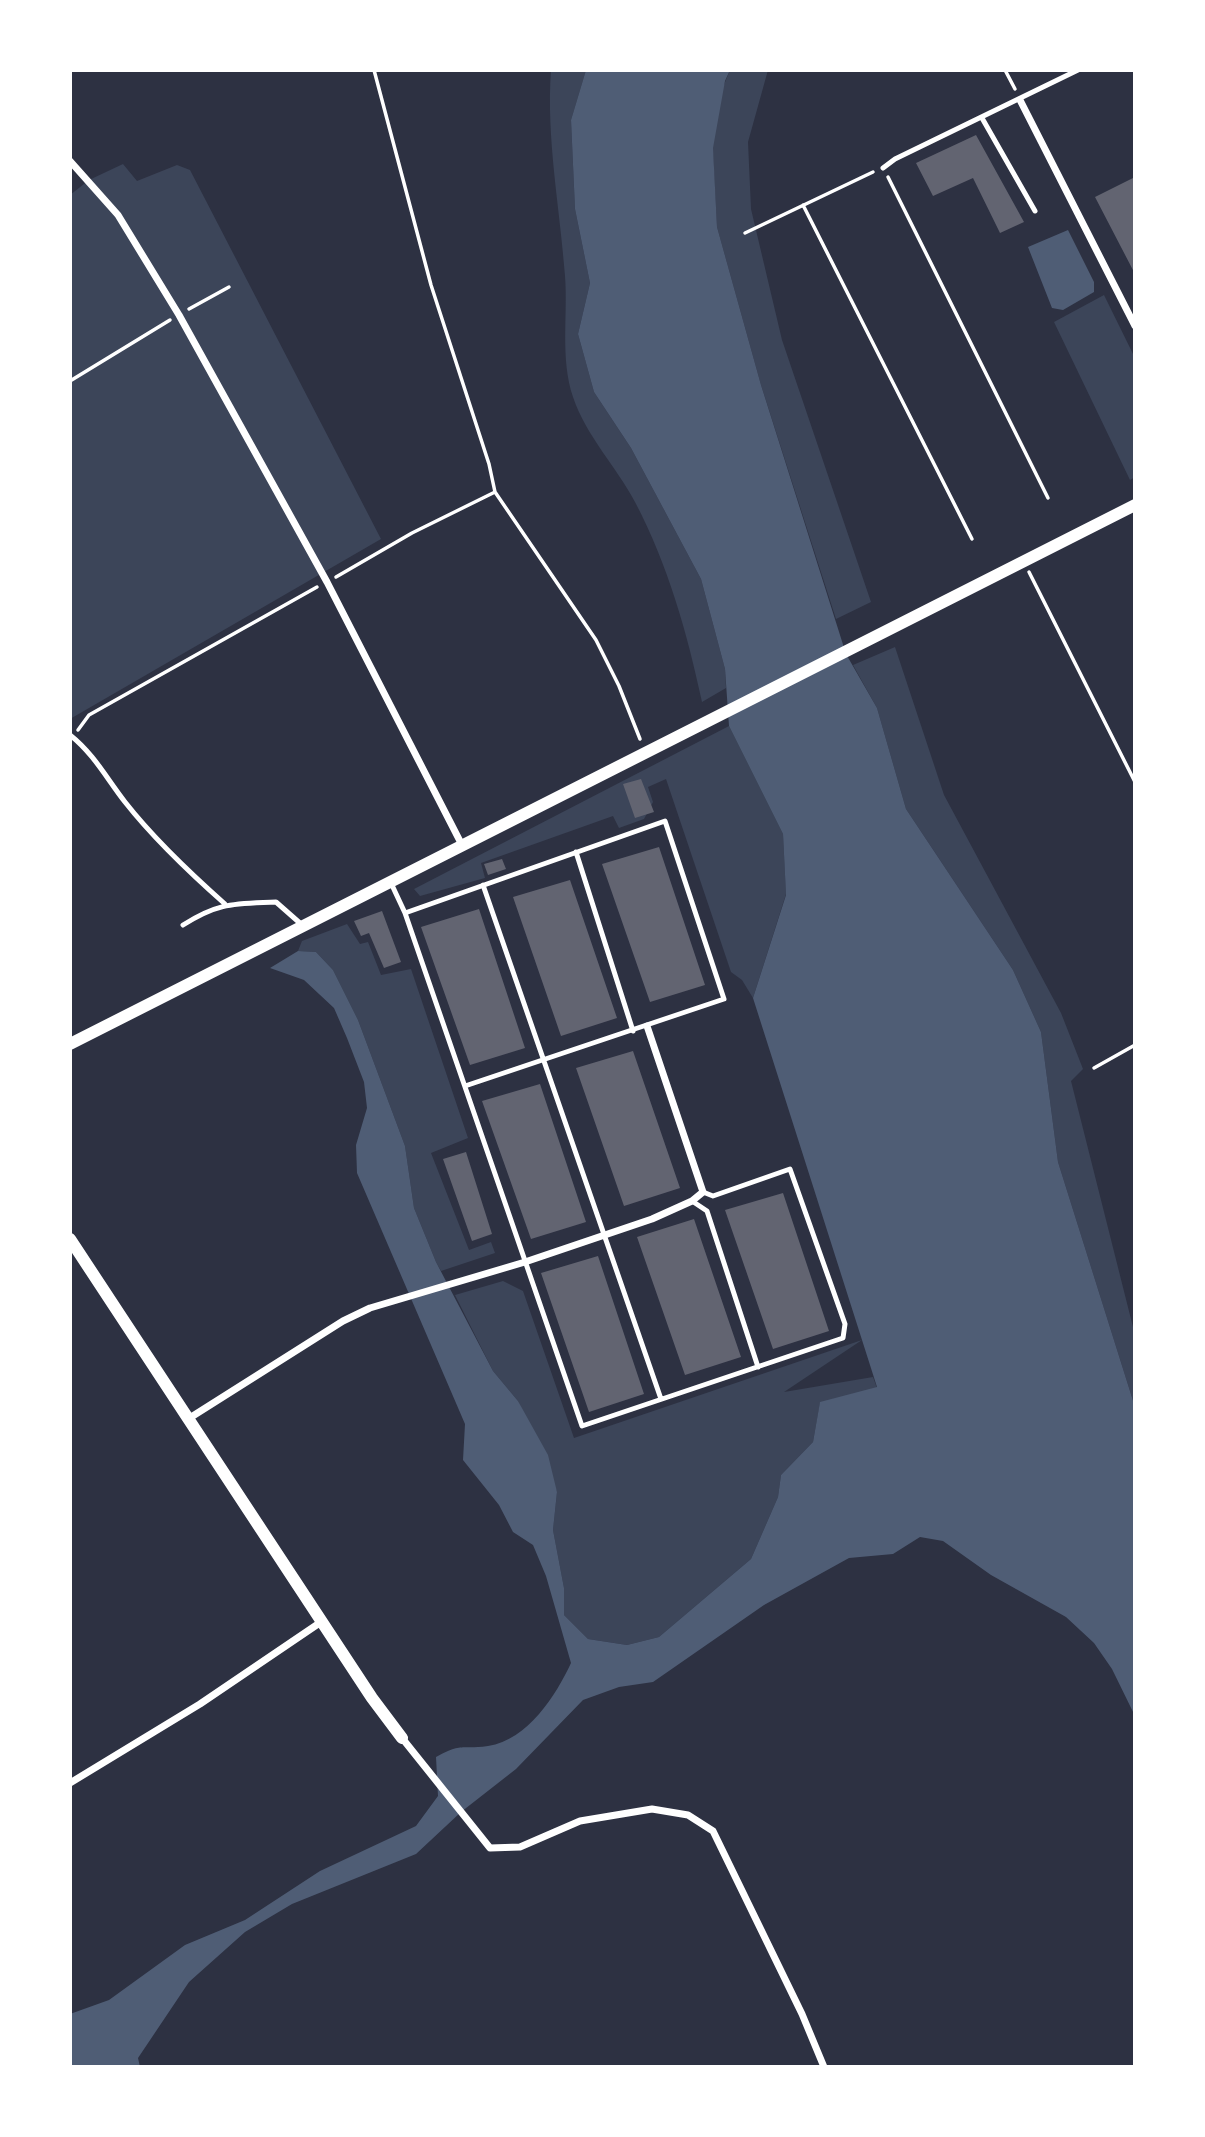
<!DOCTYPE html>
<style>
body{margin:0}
#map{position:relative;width:1205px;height:2137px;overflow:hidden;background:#2d3142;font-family:Roboto,sans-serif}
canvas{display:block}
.frame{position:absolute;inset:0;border:72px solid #fff;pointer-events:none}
</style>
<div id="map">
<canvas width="1205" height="2137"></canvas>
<div class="frame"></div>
</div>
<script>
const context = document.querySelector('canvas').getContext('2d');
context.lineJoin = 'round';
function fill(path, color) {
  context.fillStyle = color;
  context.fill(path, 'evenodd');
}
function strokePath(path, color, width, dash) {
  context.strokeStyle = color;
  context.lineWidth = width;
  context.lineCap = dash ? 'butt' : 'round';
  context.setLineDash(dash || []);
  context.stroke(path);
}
fill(new Path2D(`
 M551 70H586L571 120 575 209 590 283 578 334 594 392 631 448 701 579 725 669 726 688 702 702C687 632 668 565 635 502 616 466 586 436 573 397 560 358 568 316 565 276 560 208 546 138 551 70Z
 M730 70H768L748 142 751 209 782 340 871 602 836 619 761 385 717 227 711 117Z
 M123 164 137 181 177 165 190 170 381 539 70 719V195L89 180Z
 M1104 295 1135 358V477L1130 480 1054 322Z
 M895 647 944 795 1061 1013 1083 1069 1071 1081 1135 1335V1407L1058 1162 1041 1032 1013 970 906 809 877 708 853 665Z
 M729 726 783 834 786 894 753 998 742 980 731 972 666 779 648 787 653 802 644 819 619 828 613 816 481 863 485 878 420 896 414 889Z
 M347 924 360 944 368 942 381 975 411 969 468 1138 431 1153 469 1250 491 1242 495 1253 441 1271 436 1262 414 1208 405 1146 358 1020 333 970 316 952 298 951 302 941Z
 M503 1281 523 1291 574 1438 862 1340 784 1392 873 1377 877 1388 820 1403 813 1442 781 1475 778 1497 751 1559 659 1637 627 1645 588 1639 564 1615V1588L553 1530 557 1492 518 1401 493 1371 455 1295Z`), '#3c4559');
fill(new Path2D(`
 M586 70H730L725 81 713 148 717 227 761 385 846 654 877 708 906 809 1013 970 1041 1032 1058 1162 1135 1407V1716L1112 1669 1094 1643 1066 1617 991 1575 943 1541 920 1537 893 1554 849 1558 764 1605 653 1682 619 1687 583 1700 516 1769 461 1812 416 1854 292 1904 245 1932 189 1982 138 2058 140 2067H70V2014L109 2000 185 1945 245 1920 320 1871 416 1826 438 1796 436 1757C463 1742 461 1750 488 1746 528 1740 556 1695 571 1663L546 1576 533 1545 513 1532 499 1505 463 1460 465 1424 357 1173 356 1145 367 1108 364 1082 347 1038 334 1008 304 980 270 968 298 951 316 952 333 970 358 1020 405 1146 414 1208 436 1262 493 1371 518 1401 548 1455 557 1492 553 1530 564 1588V1615L588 1639 627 1645 659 1637 751 1559 778 1497 781 1475 813 1442 820 1402 877 1387 753 998 786 895 783 834 729 726 725 669 701 579 631 448 594 392 578 334 590 283 575 209 571 120Z
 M1068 230 1094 282V292L1063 310 1052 308 1028 247Z`), '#4f5d75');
fill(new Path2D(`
 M976 135 1024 222 1000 233 973 178 933 196 916 163Z
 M1135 177V274L1095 197Z
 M641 779 654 812 635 818 623 784Z
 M659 847 705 985 650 1002 602 864Z
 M502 859 506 869 488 875 484 864Z
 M570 880 617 1018 561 1036 513 897Z
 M479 909 525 1048 470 1065 421 927Z
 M382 911 401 962 384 968 369 933 361 936 354 921Z
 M633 1051 680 1188 624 1206 576 1068Z
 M540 1084 586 1222 531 1239 482 1101Z
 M466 1152 492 1234 472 1241 443 1159Z
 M783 1193 829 1331 773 1349 725 1210Z
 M694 1219 741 1357 685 1375 637 1237Z
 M598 1256 644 1394 589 1412 541 1273Z`), '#626471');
strokePath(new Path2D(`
 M374 70 431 285 489 464 495 492 596 640 619 686 640 739
 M1005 70 1015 89
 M888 177 1048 498
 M803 205 972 539
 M745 233 873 172
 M189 309 229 287
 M70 381 170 320
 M1029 572 1135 782
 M336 577 412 533 495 492
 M78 730 89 715 317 587
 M1094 1068 1135 1045`), '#fff', 3.5);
strokePath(new Path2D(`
 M982 118 1035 211
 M883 168 895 159 1078 70
 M70 735C94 754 107 779 125 802 154 839 190 873 225 904
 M576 852 633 1031
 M391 883 405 913 582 1426 843 1338 845 1324 790 1169 713 1196 703 1192
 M483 885 661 1399
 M405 913 665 821 724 999 465 1086
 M183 925C219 902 234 904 276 902L301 924
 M692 1201 707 1211 758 1367`), '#fff', 5);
strokePath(new Path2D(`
 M1020 100 1135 326
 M70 161 118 215 179 315 327 582 463 847
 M188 1419 343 1321 370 1308 525 1262 652 1219 692 1201 703 1192 647 1026
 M402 1738 490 1848 520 1847 580 1821 652 1809 688 1815 713 1831 802 2014 824 2067
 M70 1783 200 1704 321 1622`), '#fff', 7);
strokePath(new Path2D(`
 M70 1044 1135 505
 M70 1239 372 1698 402 1738`), '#fff', 12);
</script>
